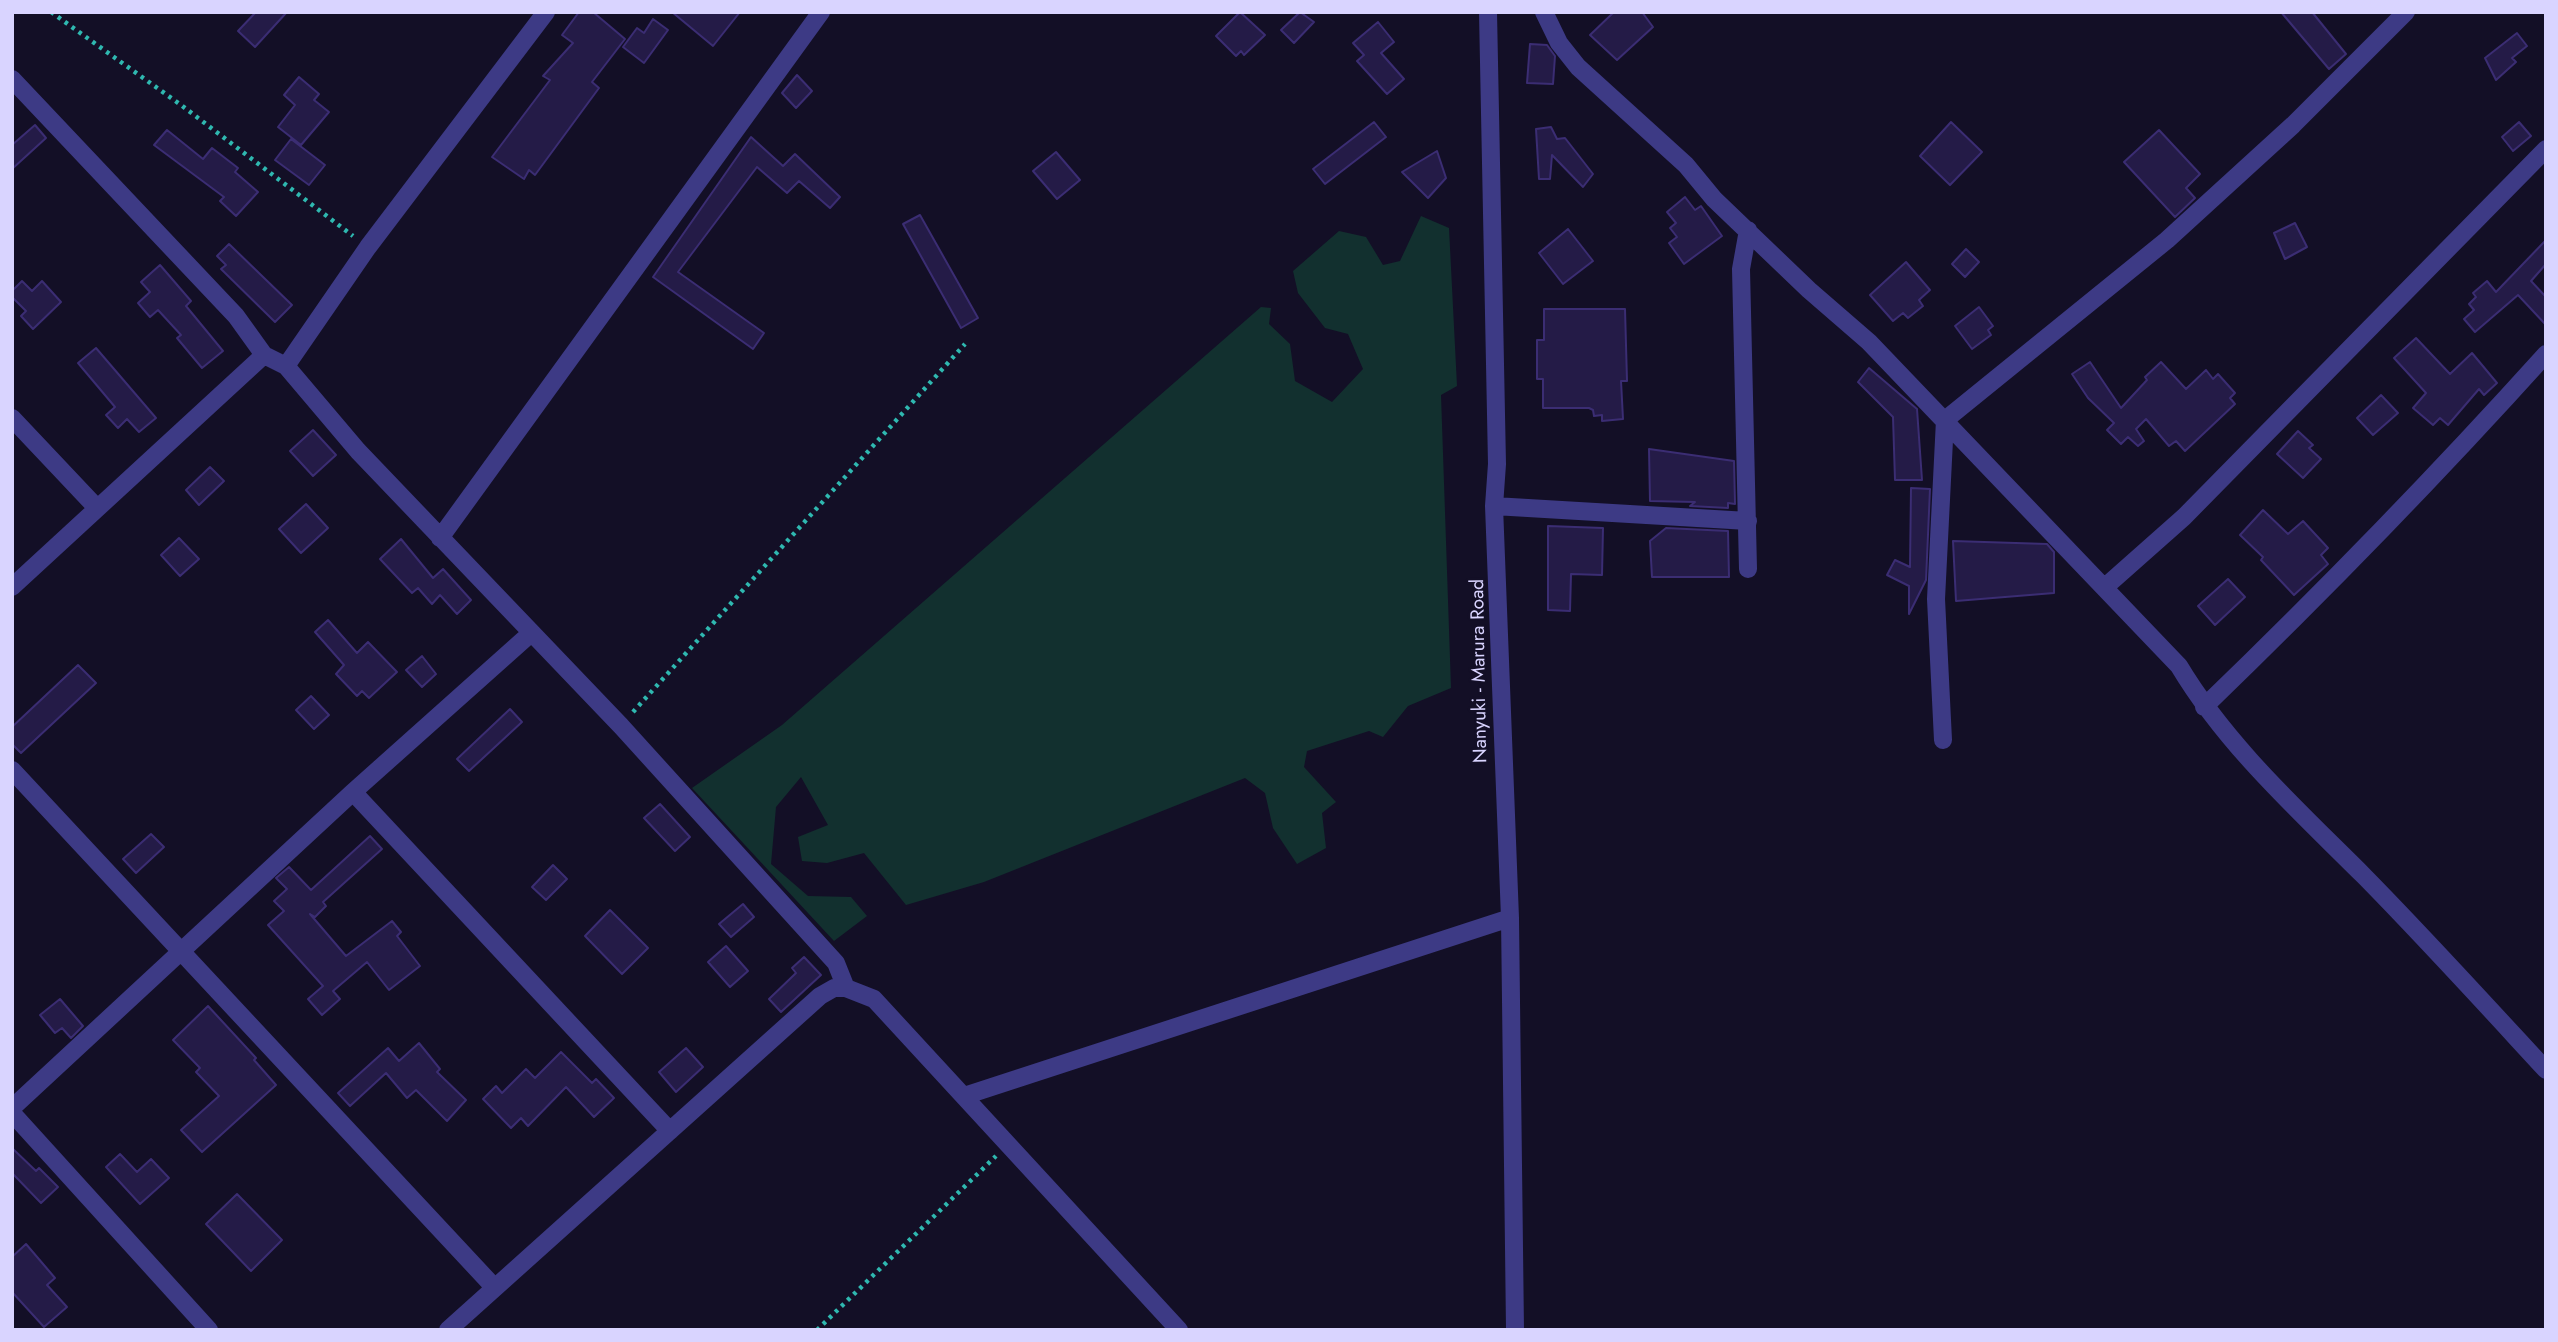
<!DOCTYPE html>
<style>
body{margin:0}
#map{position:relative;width:2558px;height:1342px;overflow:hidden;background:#130f26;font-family:Jost,sans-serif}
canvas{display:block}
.frame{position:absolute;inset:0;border:14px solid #d9d4ff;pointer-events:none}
</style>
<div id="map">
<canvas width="2558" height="1342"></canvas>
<div class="frame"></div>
</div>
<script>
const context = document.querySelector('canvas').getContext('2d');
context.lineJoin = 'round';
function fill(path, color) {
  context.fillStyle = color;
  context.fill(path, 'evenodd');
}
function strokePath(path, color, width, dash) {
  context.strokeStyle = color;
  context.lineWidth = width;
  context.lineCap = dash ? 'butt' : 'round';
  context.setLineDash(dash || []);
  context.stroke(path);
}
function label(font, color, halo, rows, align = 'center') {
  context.font = font + ' Jost,sans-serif';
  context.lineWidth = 5;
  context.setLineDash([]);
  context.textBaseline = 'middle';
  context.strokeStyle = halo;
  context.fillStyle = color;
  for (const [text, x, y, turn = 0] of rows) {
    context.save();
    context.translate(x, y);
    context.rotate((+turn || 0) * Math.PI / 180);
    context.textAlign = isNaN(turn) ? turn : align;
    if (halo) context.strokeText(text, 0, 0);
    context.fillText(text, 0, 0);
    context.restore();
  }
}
fill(new Path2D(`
 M1421 216 1449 228 1457 386 1441 395 1451 688 1408 706 1383 737 1369 731 1307 751 1304 767 1336 802 1322 813 1326 848 1297 864 1273 828 1265 793 1245 778 984 882 906 905 864 853 827 863 802 861 798 837 828 825 801 777 776 807 771 864 808 896 851 897 867 916 834 941 692 788 782 725 1261 307 1271 308 1269 324 1290 344 1295 381 1332 402 1363 369 1348 334 1325 328 1298 293 1293 271 1339 231 1366 237 1383 265 1400 261Z`), '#12302f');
const building = new Path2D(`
 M256 12H287L255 47 238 31Z
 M579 12H593L625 39 592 82 599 88 535 175 529 170 524 179 492 157 550 80 543 76 573 43 562 35Z
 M672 12H740L713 46Z
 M1240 12 1265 35 1244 55 1241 51 1236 56 1216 36Z
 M1300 12 1314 22 1294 43 1281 30Z
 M1614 12H1642L1653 27 1617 60 1590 35Z
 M2281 12H2312L2346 54 2329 69Z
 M653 19 668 30 644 63 623 47 637 28 644 33Z
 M1378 22 1394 42 1381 53 1404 79 1387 94 1357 61 1364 55 1353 43Z
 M2517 33 2527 46 2512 58 2516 62 2496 80 2485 58Z
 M1530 44 1547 45 1555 56 1553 84 1527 83Z
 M797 75 812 91 796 108 782 93Z
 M299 77 319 94 314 100 329 112 301 145 278 127 295 105 284 95Z
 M1374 122 1386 137 1325 184 1313 169Z
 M1951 122 1982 152 1950 185 1920 156Z
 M2519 122 2531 136 2513 151 2502 137Z
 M35 125 46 138 12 169V145Z
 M1551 127 1557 139 1565 138 1593 174 1583 187 1552 155 1550 179H1539L1536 129Z
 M167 130 203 159 212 148 238 168 235 172 258 192 236 216 220 201 224 197 154 145Z
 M2159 130 2200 174 2186 188 2195 198 2175 217 2124 162Z
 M751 137 783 166 795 154 840 197 830 208 799 181 787 193 757 167 678 272 764 333 753 349 653 277Z
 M291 139 325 165 309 185 275 160Z
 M1437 151 1446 178 1428 198 1402 172Z
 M1056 152 1080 180 1057 199 1033 171Z
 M1685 197 1695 210 1701 206 1722 236 1684 264 1669 243 1677 237 1670 228 1676 223 1667 212Z
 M920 215 978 318 961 328 903 224Z
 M2295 223 2307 247 2285 259 2274 233Z
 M1568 229 1593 261 1563 284 1539 253Z
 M2546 240V264L2531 281 2546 297V325L2518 295 2475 332 2464 319 2474 310 2469 304 2476 297 2473 293 2487 281 2496 292Z
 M229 244 292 305 275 322 221 269 226 265 217 256Z
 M1966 249 1979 262 1965 277 1952 264Z
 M1906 262 1930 290 1919 300 1923 306 1908 318 1903 313 1893 321 1870 295Z
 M160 265 191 301 186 306 223 351 202 368 177 338 181 335 158 310 150 317 138 303 150 292 141 282Z
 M22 281 32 291 42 281 61 302 33 329 21 316 26 311 12 297V291Z
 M1979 307 1993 326 1988 330 1991 335 1972 349 1955 326Z
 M1544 309H1625L1627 381H1621L1623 419 1602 421V415L1594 416 1593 410 1589 408H1543V379H1537V340H1544Z
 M2416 338 2450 374 2472 353 2497 383 2484 395 2479 389 2448 425 2440 418 2433 425 2413 408 2426 393 2394 358Z
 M96 348 156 418 139 432 127 419 118 428 106 415 115 407 78 363Z
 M2090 362 2121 408 2147 380 2145 377 2161 362 2186 389 2206 370 2213 379 2218 374 2235 393 2230 398 2235 404 2185 451 2176 441 2169 446 2146 419 2136 429 2144 441 2138 446 2128 437 2121 444 2107 430 2114 423 2088 398 2072 374Z
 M1869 368 1917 409 1922 480H1895L1893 417 1858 382Z
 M2381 395 2398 413 2373 435 2357 418Z
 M313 430 336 455 313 476 290 451Z
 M2298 431 2313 445 2309 448 2321 459 2303 478 2277 454Z
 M1649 449 1734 461 1735 504 1728 503V508L1690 506 1695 502 1650 501Z
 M210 467 224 481 199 505 186 490Z
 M1911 488 1930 489 1926 580 1909 614V586L1887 575 1895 560 1910 567Z
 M306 504 328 528 301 553 279 529Z
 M2263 510 2288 534 2303 521 2328 548 2321 555 2328 564 2294 595 2261 560 2263 557 2240 535Z
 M1548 526 1603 528 1602 575 1571 574 1570 611 1548 610Z
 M1666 528 1728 531 1729 577H1652L1650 541Z
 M179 538 199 559 180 576 161 555Z
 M401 539 433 578 443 569 471 600 457 614 440 595 432 604 418 588 412 593 380 559Z
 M1953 541 2047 544 2054 552V593L1956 601Z
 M2228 579 2245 597 2215 625 2198 606Z
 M328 620 357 653 368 642 397 672 369 698 362 691 357 696 336 674 344 665 315 632Z
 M422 656 436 674 422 687 406 670Z
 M78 665 96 683 21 753 12 744V727Z
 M311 696 329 715 314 729 296 710Z
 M510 709 522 722 469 771 457 759Z
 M660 804 690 837 675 851 644 818Z
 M151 834 164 847 136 873 123 859Z
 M370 836 382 849 323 902 326 906 315 917 310 914 346 956 392 921 401 932 397 936 420 966 389 990 367 962 333 991 340 999 322 1015 308 999 323 986 268 925 284 911 274 901 287 889 276 878 289 867 311 890Z
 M553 865 567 879 546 900 532 887Z
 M743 904 754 917 731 937 719 924Z
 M610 910 648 948 622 974 585 936Z
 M726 946 748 971 730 987 708 962Z
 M804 957 821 975 781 1012 769 999 796 973 792 968Z
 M60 999 83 1026 71 1038 62 1028 55 1033 40 1015Z
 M208 1006 256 1058 254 1060 276 1085 202 1152 181 1130 219 1096 196 1072 200 1068 173 1040Z
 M419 1043 440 1069 437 1072 466 1100 447 1121 416 1090 407 1098 386 1073 350 1106 338 1093 388 1048 399 1061Z
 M686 1048 703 1067 676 1092 659 1072Z
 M561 1052 592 1083 596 1079 614 1098 594 1117 566 1087 528 1126 521 1118 511 1128 483 1099 496 1086 502 1093 526 1069 535 1078Z
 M12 1148 36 1171 39 1168 58 1187 41 1203 12 1173Z
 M120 1154 137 1172 151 1159 169 1178 140 1204 106 1167Z
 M237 1194 282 1240 251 1271 206 1224Z
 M26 1244 55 1278 47 1285 67 1307 44 1327 12 1292V1257Z`);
fill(building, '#241b47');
strokePath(building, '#3b2d73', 2);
strokePath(new Path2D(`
 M51 12 181 105 353 236
 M633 712 965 344
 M817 1330 996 1156`), '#2fb8b0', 4.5, [3.5, 5]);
strokePath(new Path2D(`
 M1488 12 1497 464 1494 506 1510 918 1515 1330
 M1544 12 1559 43 1578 67 1686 165 1714 199 1809 290 1869 342 2179 666C2227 746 2298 810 2364 876 2426 939 2486 1005 2546 1070
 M12 79 236 316 264 355 286 366 358 451 621 726 836 963 846 988
 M1748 230 1741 269 1748 569
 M286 366 368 247 546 12
 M12 418 97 508
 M1494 506 1748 521
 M440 538 821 12
 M12 587 264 355
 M2105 587 2184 517 2546 149
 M2204 707C2322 593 2436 476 2546 354
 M1943 740 1936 599 1945 420 2167 240 2293 125 2406 12
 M12 770 494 1287
 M353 792 670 1131
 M964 1096 1510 918
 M12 1108 353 792 530 634
 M12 1113 209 1330
 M448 1330 820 996 834 988H846L874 999 1179 1330`), '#3d3a85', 18);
label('19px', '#d9d4ff', '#130f26', [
 ["Nanyuki - Marura Road",1480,671,-91]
]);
</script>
